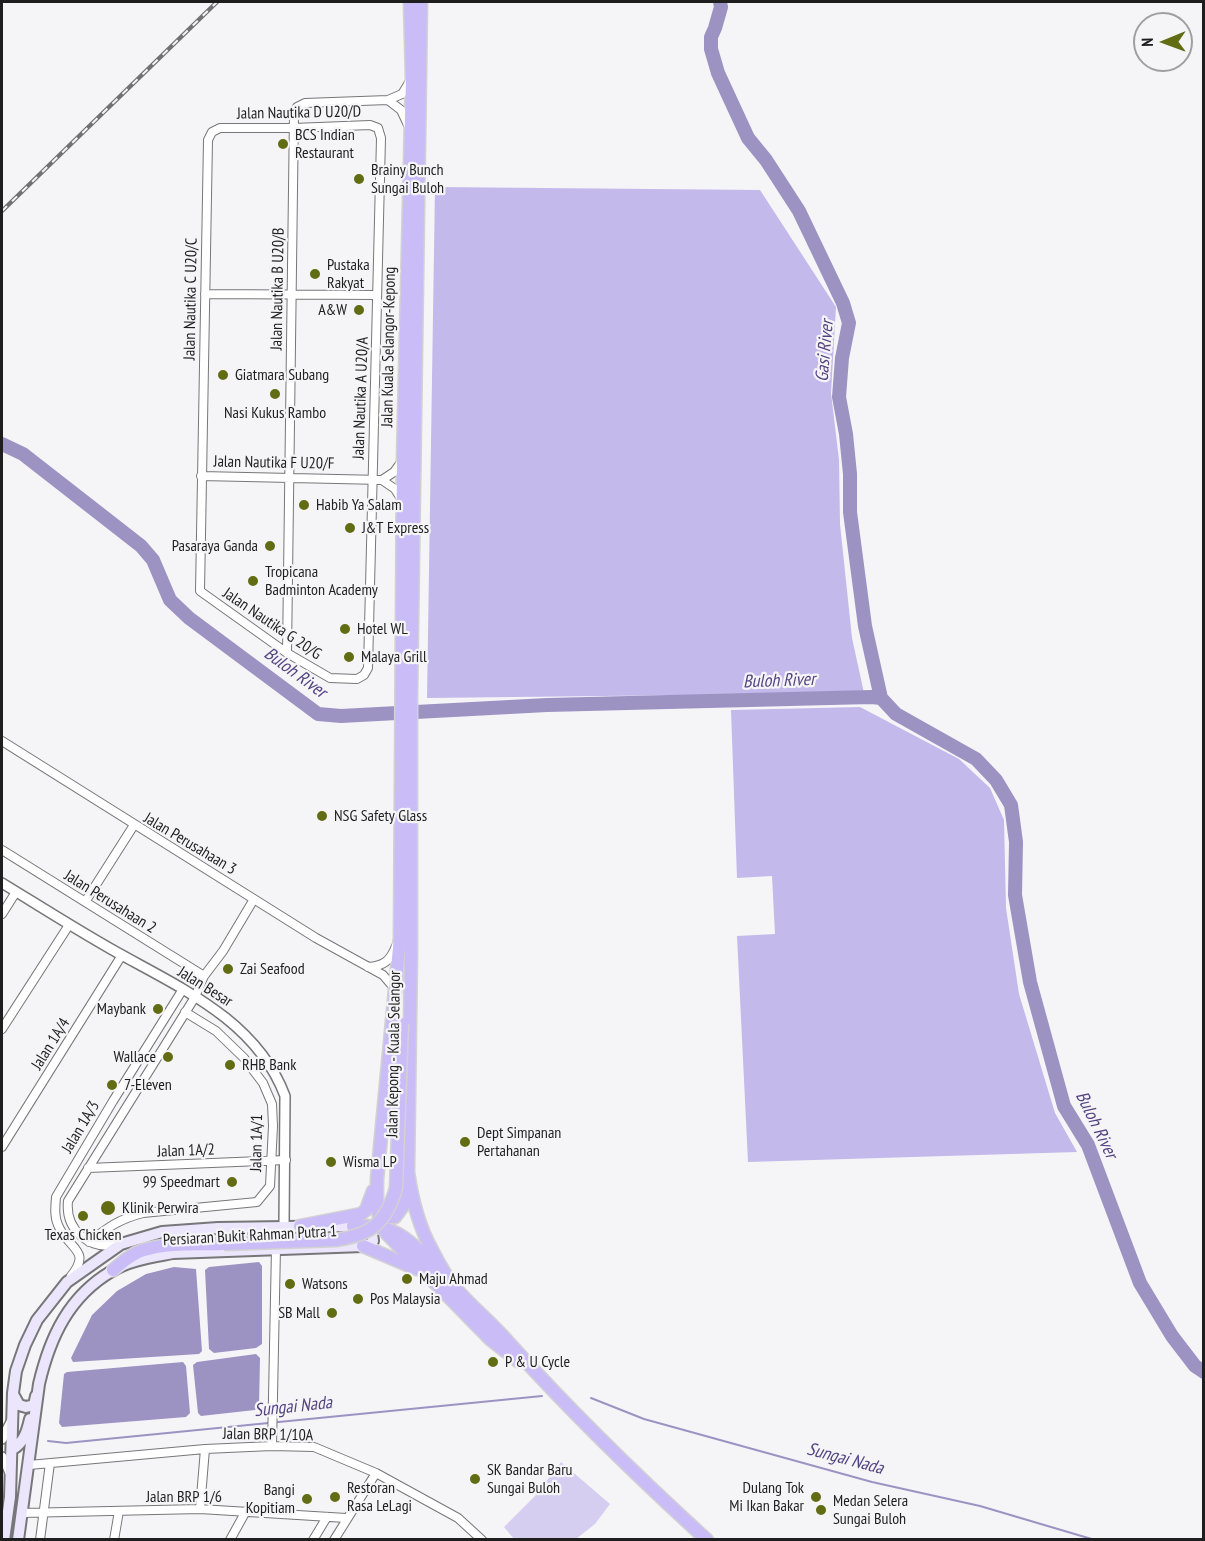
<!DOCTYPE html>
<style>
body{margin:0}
#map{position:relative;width:1205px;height:1541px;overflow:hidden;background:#f5f5f8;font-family:"PT Sans Narrow",sans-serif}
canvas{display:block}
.frame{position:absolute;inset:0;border:3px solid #1e1e1f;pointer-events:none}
.north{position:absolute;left:1133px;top:12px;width:60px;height:60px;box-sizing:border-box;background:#f5f5f8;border:2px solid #9f9fa1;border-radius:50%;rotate:269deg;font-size:16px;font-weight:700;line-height:24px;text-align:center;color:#1e1e1f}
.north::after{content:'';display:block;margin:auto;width:21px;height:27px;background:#626c13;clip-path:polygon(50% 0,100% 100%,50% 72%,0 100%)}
</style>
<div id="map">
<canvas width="1205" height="1541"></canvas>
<div class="frame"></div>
<div class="north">N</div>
</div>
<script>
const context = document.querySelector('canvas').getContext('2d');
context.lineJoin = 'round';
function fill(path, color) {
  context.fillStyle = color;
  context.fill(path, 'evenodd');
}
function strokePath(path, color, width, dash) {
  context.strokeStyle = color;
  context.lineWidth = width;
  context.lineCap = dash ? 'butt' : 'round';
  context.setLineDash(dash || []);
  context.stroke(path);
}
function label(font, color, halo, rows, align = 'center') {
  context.font = font + ' "PT Sans Narrow",sans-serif';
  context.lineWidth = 4.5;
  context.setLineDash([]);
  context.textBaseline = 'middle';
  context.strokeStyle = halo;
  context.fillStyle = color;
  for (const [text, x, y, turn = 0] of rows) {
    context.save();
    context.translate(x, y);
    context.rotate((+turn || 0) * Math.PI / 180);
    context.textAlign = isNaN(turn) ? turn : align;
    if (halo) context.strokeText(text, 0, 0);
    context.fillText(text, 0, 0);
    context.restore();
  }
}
fill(new Path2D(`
 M561 1462 610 1504 595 1524 576 1539H514L504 1527 535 1496Z`), '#d5cef1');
fill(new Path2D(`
 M435 187 760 190 836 307 831 393 839 460 840 524 852 638 864 693 427 698Z
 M860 707 959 759 990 788 1004 820 1006 908 1019 994 1055 1113 1077 1152 748 1162 737 936 775 934 772 876 737 878 731 710Z`), '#c3b9eb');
fill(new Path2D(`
 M259 1262 262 1266V1344L256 1348 214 1353 209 1349 205 1270 209 1267Z
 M174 1267 196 1269 202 1351 199 1354 73 1362 71 1358 92 1315 117 1291 146 1274Z
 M256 1354 260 1358 259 1408 255 1410 201 1416 198 1413 193 1365 197 1362Z
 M183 1362 186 1366 190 1413 186 1417 62 1427 59 1423 64 1374 67 1372Z`), '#9d93c3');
strokePath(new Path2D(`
 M591 1398 644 1419 872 1482 980 1506 1095 1540
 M48 1441 66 1443 542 1396`), '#9d93c3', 2);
strokePath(new Path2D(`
 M720 2 721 7 715 28 711 37V49L718 73 748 138 766 160 799 211 843 303 849 323 842 358 839 397 846 434 850 474V512L865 626 881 698
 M2 444 23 454 141 546 153 560 170 600 189 618 318 714 341 716 547 705 871 697 881 698 896 714 976 759 996 780 1011 805 1016 842 1015 895 1030 982 1064 1106 1088 1145 1140 1283 1172 1336 1195 1366 1204 1372`), '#9d93c3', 14);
const minor = new Path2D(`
 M388 100 401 110 409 127
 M370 125 378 128 381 138 368 668 364 675 357 679 330 678 287 653 200 591 208 140 212 132 220 128H293Z
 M205 294 377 295
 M201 476 382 480 394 472 402 461
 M382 480 395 489 402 500
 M287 653 294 112 297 107 305 103 388 100 402 94 410 81
 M2 741 316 938 383 975 395 989
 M2 850 204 976
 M85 902 134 825
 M2 914 16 892
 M368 967C384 966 390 961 396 946
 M2 1029 69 925
 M2 1147 122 955
 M88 1168 286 1160
 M89 1242C107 1228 119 1219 143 1213L257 1202 270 1186 273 1126 272 1104 263 1083 244 1058 216 1031 185 1012
 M117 1245C89 1250 65 1230 68 1201L195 997 204 976 223 951 254 899
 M71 1276C91 1251 71 1250 60 1229 54 1219 55 1208 56 1197L113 1101 183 989
 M272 1446 276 1248
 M29 1465 205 1449 272 1446 314 1447 376 1473 458 1518 482 1540
 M200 1509 205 1449
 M21 1513 200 1509 346 1518
 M40 1540 50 1463
 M114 1540 119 1511
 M230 1540 246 1511
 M313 1540 327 1517
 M334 1540 376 1473`);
const tertiary = new Path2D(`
 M2 883C38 905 74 928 111 949 178 987 256 1019 285 1096L284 1226
 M2 1439 12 1420
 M2 1457 5 1461 10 1473`);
const secondary = new Path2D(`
 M14 1396 19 1405 26 1407 34 1405 36 1396
 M13 1449C24 1442 27 1432 30 1419
 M4 1540 10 1497 13 1393 16 1371 25 1345 37 1320 67 1282 121 1244 162 1232 218 1228 353 1226 365 1228 372 1233 373 1241 371 1244 363 1246 173 1253C153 1257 129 1260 112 1271 69 1296 50 1337 39 1384L18 1540`);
const trunk = new Path2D(`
 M410 2 412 78 403 459 400 937 377 1179C377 1199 375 1217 387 1234L490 1339 518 1361
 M421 2 411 694V949L408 1172C412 1200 418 1225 432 1250 439 1264 448 1280 459 1292 475 1310 494 1325 510 1344 572 1413 638 1477 707 1540
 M377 1209 384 1217H395L403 1206 407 1185
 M300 1226 361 1214 366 1210 373 1191
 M353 1226C397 1223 410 1241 438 1270
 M363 1246 417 1269
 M113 1270C123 1262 132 1253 144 1250 169 1242 199 1245 224 1244`);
strokePath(minor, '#777779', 10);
strokePath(tertiary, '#777779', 12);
strokePath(secondary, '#777779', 14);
strokePath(trunk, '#d2d2d2', 15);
strokePath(minor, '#fff', 8);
strokePath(tertiary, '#fff', 9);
strokePath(secondary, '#ebe6fc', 10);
strokePath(trunk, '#cabcf7', 12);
const rail = new Path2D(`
 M2 211 217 2`);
strokePath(rail, '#727274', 4.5);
strokePath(rail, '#f5f5f8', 2, [7]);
const trunkBridge = new Path2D(`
 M224 1244 336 1240C371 1235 386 1223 396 1188L402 1024`);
strokePath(trunkBridge, '#d2d2d2', 15, []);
strokePath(trunkBridge, '#cabcf7', 12);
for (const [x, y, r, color] of [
 [283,144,6,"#626c13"],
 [359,179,6,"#626c13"],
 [315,274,6,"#626c13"],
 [359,310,6,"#626c13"],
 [223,375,6,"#626c13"],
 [275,394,6,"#626c13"],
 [304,505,6,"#626c13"],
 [350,528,6,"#626c13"],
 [270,546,6,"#626c13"],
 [253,581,6,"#626c13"],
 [345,629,6,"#626c13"],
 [349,657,6,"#626c13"],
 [322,816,6,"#626c13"],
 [228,969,6,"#626c13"],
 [158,1009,6,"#626c13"],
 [168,1057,6,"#626c13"],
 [230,1065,6,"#626c13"],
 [112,1085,6,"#626c13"],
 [465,1142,6,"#626c13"],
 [331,1162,6,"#626c13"],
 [232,1182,6,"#626c13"],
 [108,1208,8,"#626c13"],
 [83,1216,6,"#626c13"],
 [407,1279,6,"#626c13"],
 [290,1284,6,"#626c13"],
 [358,1299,6,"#626c13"],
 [332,1313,6,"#626c13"],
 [493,1362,6,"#626c13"],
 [475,1479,6,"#626c13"],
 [335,1497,6,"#626c13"],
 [816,1497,6,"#626c13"],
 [307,1499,6,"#626c13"],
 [821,1510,6,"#626c13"]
]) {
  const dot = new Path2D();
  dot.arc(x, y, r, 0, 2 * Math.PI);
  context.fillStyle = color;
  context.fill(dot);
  strokePath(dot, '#f5f5f8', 2);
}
label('16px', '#1e1e1f', '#f5f5f8', [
 ["Jalan Nautika D U20/D",299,113,-1],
 ["Jalan Nautika B U20/B",278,289,-89],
 ["Jalan Nautika C U20/C",191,299,-89],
 ["Jalan Kuala Selangor-Kepong",389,347,-89],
 ["Jalan Nautika A U20/A",361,398,-88],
 ["Jalan Nautika F U20/F",274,463,1],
 ["Jalan Nautika G 20/G",272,624,34],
 ["Jalan Perusahaan 3",190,844,31],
 ["Jalan Perusahaan 2",110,902,32],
 ["Jalan Besar",205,987,32],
 ["Jalan 1A/4",51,1044,-58],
 ["Jalan Kepong - Kuala Selangor",394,1054,-89],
 ["Jalan 1A/3",81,1127,-59],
 ["Jalan 1A/1",257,1143,-89],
 ["Jalan 1A/2",186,1151,-2],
 ["Persiaran Bukit Rahman Putra 1",250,1236,-3],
 ["Jalan BRP 1/10A",268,1435,1],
 ["Jalan BRP 1/6",184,1497]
]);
label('16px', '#1e1e1f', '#f5f5f8', [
 ["BCS Indian",295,135],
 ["Restaurant",295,153],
 ["Brainy Bunch",371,170],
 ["Sungai Buloh",371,188],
 ["Pustaka",327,265],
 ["Rakyat",327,283],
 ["A&W",347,310,"right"],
 ["Giatmara Subang",235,375],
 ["Nasi Kukus Rambo",275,413,"center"],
 ["Habib Ya Salam",316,505],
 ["J&T Express",362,528],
 ["Pasaraya Ganda",258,546,"right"],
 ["Tropicana",265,572],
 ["Badminton Academy",265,590],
 ["Hotel WL",357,629],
 ["Malaya Grill",361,657],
 ["NSG Safety Glass",334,816],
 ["Zai Seafood",240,969],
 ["Maybank",146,1009,"right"],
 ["Wallace",156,1057,"right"],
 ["RHB Bank",242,1065],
 ["7-Eleven",124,1085],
 ["Dept Simpanan",477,1133],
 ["Pertahanan",477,1151],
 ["Wisma LP",343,1162],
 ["99 Speedmart",220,1182,"right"],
 ["Klinik Perwira",122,1208],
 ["Texas Chicken",83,1235,"center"],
 ["Maju Ahmad",419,1279],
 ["Watsons",302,1284],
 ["Pos Malaysia",370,1299],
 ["SB Mall",320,1313,"right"],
 ["P & U Cycle",505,1362],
 ["SK Bandar Baru",487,1470],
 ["Sungai Buloh",487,1488],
 ["Restoran",347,1488],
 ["Rasa LeLagi",347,1506],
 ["Dulang Tok",804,1488,"right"],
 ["Mi Ikan Bakar",804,1506,"right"],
 ["Bangi",295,1490,"right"],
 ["Kopitiam",295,1508,"right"],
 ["Medan Selera",833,1501],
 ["Sungai Buloh",833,1519]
], 'left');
label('italic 18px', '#544381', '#f5f5f8', [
 ["Gasi River",825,351,-85],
 ["Buloh River",295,673,36],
 ["Buloh River",779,681,-2],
 ["Buloh River",1096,1125,64],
 ["Sungai Nada",293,1407,-6],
 ["Sungai Nada",845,1459,15]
]);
</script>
